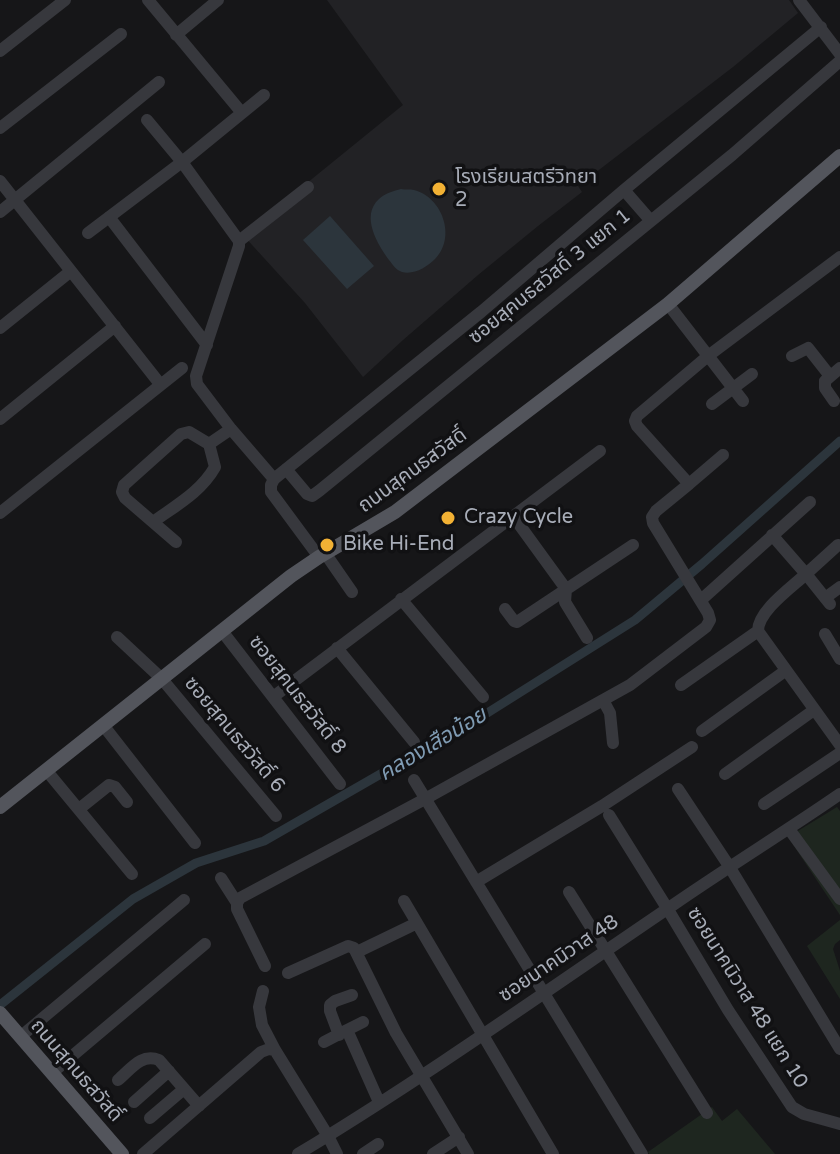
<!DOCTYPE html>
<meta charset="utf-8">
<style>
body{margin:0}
canvas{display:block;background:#161618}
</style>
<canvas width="840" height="1154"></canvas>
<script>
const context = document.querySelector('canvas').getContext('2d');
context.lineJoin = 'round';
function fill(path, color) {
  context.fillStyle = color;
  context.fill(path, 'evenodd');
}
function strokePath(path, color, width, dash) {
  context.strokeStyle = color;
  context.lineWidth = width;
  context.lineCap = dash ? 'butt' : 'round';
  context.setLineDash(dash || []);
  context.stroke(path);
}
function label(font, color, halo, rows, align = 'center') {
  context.font = font + ' "Varela Round","Noto Sans Thai",sans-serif';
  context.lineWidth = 7;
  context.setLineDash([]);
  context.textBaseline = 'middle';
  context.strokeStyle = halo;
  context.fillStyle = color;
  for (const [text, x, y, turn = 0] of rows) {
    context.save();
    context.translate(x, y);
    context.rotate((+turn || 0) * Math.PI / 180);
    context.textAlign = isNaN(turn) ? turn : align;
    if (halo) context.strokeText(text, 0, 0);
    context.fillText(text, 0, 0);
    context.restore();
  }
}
fill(new Path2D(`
 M327 0H789L798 13 733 67 578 186 582 192 538 226 478 275 403 340 363 377 305 303 243 235 403 105Z`), '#222225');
fill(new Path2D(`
 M837 807 840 811V915L788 837Z
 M840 920V940L835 944 833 949 840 971V999L807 946Z
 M712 1107 722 1121 737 1109 775 1154H649L648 1152Z`), '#1e261f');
fill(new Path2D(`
 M401 189C405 190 410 189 414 190 442 197 457 237 435 259 427 267 414 275 402 272 396 270 393 265 389 260 378 245 360 216 379 199 385 193 394 191 401 189Z
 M330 216 374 266 347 289 303 240Z`), '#2c353c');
strokePath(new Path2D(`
 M0 1005 133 899 196 863 264 841 398 764 419 756 635 620 702 564 840 441`), '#2c353c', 9);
strokePath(new Path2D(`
 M148 0 242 113
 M799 0 840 54
 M176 35 218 0
 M0 51 65 0
 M147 120 182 162 239 241V246L196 376 197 384 231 429 274 479
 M0 128 121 34
 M0 181 160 384
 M624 190 651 221
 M0 212 159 82
 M109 217 207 345
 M88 233 182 162 264 95
 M239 241 308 187
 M668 304 743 401
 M0 328 71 271
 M792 356 808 348 830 376
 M834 401 825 388V381L840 368
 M712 404 752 374
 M0 419 115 326
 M286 469 307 494 312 496 319 491 732 155 840 61
 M689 484 723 455
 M0 513 182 368
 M513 516 566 589 565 602 587 638
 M153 522C175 506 201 492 215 467L209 444
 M772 535 806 574C791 588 758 611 758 631L840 745
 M176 542 125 498 122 492 124 485 181 434 189 432 209 444 231 429
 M325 553 352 592
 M319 557 271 492V485L274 479 481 312 624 190 821 27
 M825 598 840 587
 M401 599 483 697
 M701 600 810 502
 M830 604 806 574 838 545
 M505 609 514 621 517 622 633 545
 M222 631 340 784
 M825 634 840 659
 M117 637 162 679 276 816
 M337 648 414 742
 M681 685 758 631
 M273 697 600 451
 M603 700 610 713 613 743
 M103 725 195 843
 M702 731 785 671
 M46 770 132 874
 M725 774 814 710
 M414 780 642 1154
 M678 789 729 866 840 1049
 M764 804 840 753
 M79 809 109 785 115 787 127 802
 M609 815 667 908 728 1010 792 1107 804 1114 840 1124
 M789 829 840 899
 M221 878 237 903
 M476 882 602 806 692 747
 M569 892 707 1113
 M404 901 553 1154
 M357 952 417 923
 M265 966 237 909V903L240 898 425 799 630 685 706 627 710 620 708 613 653 523 652 517 656 511 689 484 637 426 635 421 637 416 708 356 840 257
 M288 973 348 946 354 948 396 1033 468 1154
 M263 991 259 1007 262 1025 275 1050 328 1136 337 1154
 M347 1030 363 1022
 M339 1035 330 1011V1005L335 1001 352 995
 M20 1037 184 900
 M324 1042 347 1030 379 1102
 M52 1073 205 944
 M118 1080C131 1069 141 1053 159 1060L199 1106
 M134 1102 169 1071
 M150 1118 184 1089
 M143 1154 261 1052 269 1049 275 1050
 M298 1154C427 1076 549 989 673 905 728 867 785 832 840 794
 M363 1154 378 1144
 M433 1154 459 1137`), '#37383d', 12);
strokePath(new Path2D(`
 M0 807 291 576 319 557 395 512 668 304 840 156
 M0 1013 122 1154`), '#53555c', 14);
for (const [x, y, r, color] of [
 [439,189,8,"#f2b134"],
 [448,518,8,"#f2b134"],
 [327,545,8,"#f2b134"]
]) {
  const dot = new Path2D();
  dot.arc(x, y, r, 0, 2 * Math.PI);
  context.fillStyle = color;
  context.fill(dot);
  strokePath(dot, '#111113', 3);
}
label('20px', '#a8adb8', '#111113', [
 ["โรงเรียนสตรีวิทยา",455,178],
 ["2",455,201],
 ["Crazy Cycle",464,518],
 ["Bike Hi-End",343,545]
], 'left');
label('20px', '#a8adb8', '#111113', [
 ["ซอยสุคนธสวัสดิ์ 3 แยก 1",550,277,-39],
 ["ถนนสุคนธสวัสดิ์",413,471,-36],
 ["ซอยสุคนธสวัสดิ์ 8",297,695,52],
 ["ซอยสุคนธสวัสดิ์ 6",234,735,50],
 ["ซอยนาคนิวาส 48",559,959,-34],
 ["ซอยนาคนิวาส 48 แยก 10",747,998,58],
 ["ถนนสุคนธสวัสดิ์",76,1071,49]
]);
label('italic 22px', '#7f9bb3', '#111113', [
 ["คลองเสือน้อย",433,745,-31]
]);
</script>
